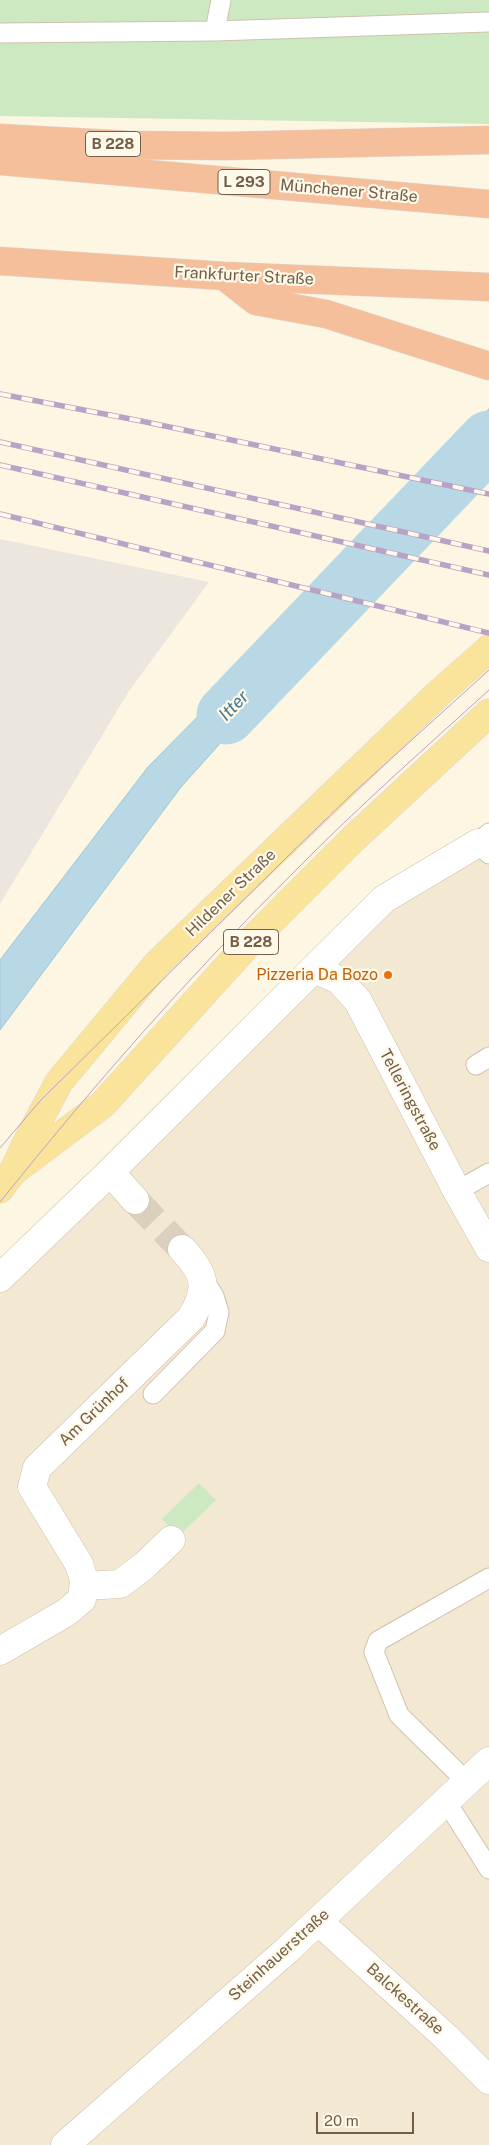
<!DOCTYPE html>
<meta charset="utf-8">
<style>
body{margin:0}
#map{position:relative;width:489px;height:2145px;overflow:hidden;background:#fcf6e3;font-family:"Public Sans",sans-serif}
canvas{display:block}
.scale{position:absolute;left:316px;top:2112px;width:98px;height:22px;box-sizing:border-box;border:2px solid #735e4a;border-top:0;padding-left:6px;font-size:15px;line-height:18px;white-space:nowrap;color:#735e4a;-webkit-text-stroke:4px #fff9e9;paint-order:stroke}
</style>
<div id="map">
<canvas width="489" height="2145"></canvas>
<div class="scale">20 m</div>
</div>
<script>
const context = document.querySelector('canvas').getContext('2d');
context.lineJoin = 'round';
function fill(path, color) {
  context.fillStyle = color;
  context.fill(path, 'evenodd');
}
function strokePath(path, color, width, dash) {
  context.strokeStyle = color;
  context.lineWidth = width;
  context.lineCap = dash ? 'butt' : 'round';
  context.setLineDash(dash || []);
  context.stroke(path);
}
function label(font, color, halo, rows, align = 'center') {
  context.font = font + ' "Public Sans",sans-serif';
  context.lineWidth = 4.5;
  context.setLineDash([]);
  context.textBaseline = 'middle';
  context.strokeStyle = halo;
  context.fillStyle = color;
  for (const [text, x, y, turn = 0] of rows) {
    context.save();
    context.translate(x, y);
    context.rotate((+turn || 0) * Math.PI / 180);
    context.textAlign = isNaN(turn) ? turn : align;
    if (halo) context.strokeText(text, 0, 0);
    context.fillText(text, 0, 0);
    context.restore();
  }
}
fill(new Path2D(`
 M489 823V2145H0V1280L379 899Z`), '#f3e9d2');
fill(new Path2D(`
 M0 539 209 582 129 691 0 904Z`), '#ebe6de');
fill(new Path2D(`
 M0 0H489V124L0 116Z
 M199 1483 216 1500 179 1536 162 1519Z`), '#cce9c2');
const water = new Path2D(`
 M489 409V478L440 463Z
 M312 602 342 611 321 636 288 627Z
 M262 652 295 660 181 787 0 1030V960L148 767Z`);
fill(water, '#b8d8e5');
strokePath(water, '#9ec6d7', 1);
strokePath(new Path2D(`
 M226 715 489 440`), '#b8d8e5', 59);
strokePath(new Path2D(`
 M135 1200 182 1249`), '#dad0bd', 28, [28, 14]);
const lane = new Path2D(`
 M215 31 221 0
 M0 33 215 31 489 22
 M489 833 478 843 489 854
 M476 1065 489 1057
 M457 1191 489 1173
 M153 1394 215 1331 219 1312 214 1296 202 1277
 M467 1782 399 1715 374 1652 378 1641 489 1578
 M446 1801 489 1869`);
const street = new Path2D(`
 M314 969 339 980 358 1001 457 1191 489 1248
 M110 1172 135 1200
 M0 1278 110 1172 384 899 478 843
 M84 1586 120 1584 145 1565 171 1540
 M0 1651 67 1612 82 1599 84 1580 79 1564 32 1487 37 1468 191 1318C209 1288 206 1274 182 1249
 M318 1921 446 2037 489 2080
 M65 2145 286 1951 489 1761`);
const primary = new Path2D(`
 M15 1170 103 1104 249 943 353 839 489 713
 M0 1189 14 1170 26 1144 59 1082 157 964 438 694 489 649`);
const highway = new Path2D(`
 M0 138 129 145 225 146 489 140
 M0 161 489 204
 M0 261 224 276 489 287
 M224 276 256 301 326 314 489 366`);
strokePath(lane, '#cfc1ad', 21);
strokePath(street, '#cfc1ad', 29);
strokePath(primary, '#ddd8d4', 29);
strokePath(highway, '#ddd8d4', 29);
strokePath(lane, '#fff', 19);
strokePath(street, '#fff', 28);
strokePath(primary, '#fae49c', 28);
strokePath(highway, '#f5bf9b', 28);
strokePath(new Path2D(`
 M0 1148 40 1101 285 859 351 795 489 670
 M0 1202C93 1086 190 975 296 870 358 807 424 749 489 690`), '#baa2c5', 1);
const rail = new Path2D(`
 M0 394 141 421 489 494
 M0 442 489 551
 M0 465 489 575
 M0 514 489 633`);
strokePath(rail, '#baa2c5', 5.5);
strokePath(rail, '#fff9e9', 4, [11]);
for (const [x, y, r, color] of [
 [388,975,5,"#e8710a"]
]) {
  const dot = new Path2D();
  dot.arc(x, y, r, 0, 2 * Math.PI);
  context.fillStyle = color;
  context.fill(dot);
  strokePath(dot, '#fff9e9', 2);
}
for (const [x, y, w] of [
 [113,144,55],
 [244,182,52],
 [251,942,55]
]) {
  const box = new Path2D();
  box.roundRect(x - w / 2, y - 12.5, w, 25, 4);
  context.fillStyle = '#fff9e9';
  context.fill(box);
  strokePath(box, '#735e4a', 1);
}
label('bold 15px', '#735e4a', null, [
 ["B 228",113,144],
 ["L 293",244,182],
 ["B 228",251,942]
]);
label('16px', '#735e4a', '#fff9e9', [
 ["Münchener Straße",349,191,5],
 ["Frankfurter Straße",244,276,3],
 ["Hildener Straße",231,893,-44],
 ["Telleringstraße",410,1100,62],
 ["Am Grünhof",94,1412,-44],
 ["Steinhauerstraße",279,1955,-42],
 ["Balckestraße",405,1999,42]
]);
label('16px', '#c56008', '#fff9e9', [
 ["Pizzeria Da Bozo",378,975]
], 'right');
label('italic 18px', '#46788d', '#fff9e9', [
 ["Itter",234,706,-46]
]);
</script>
